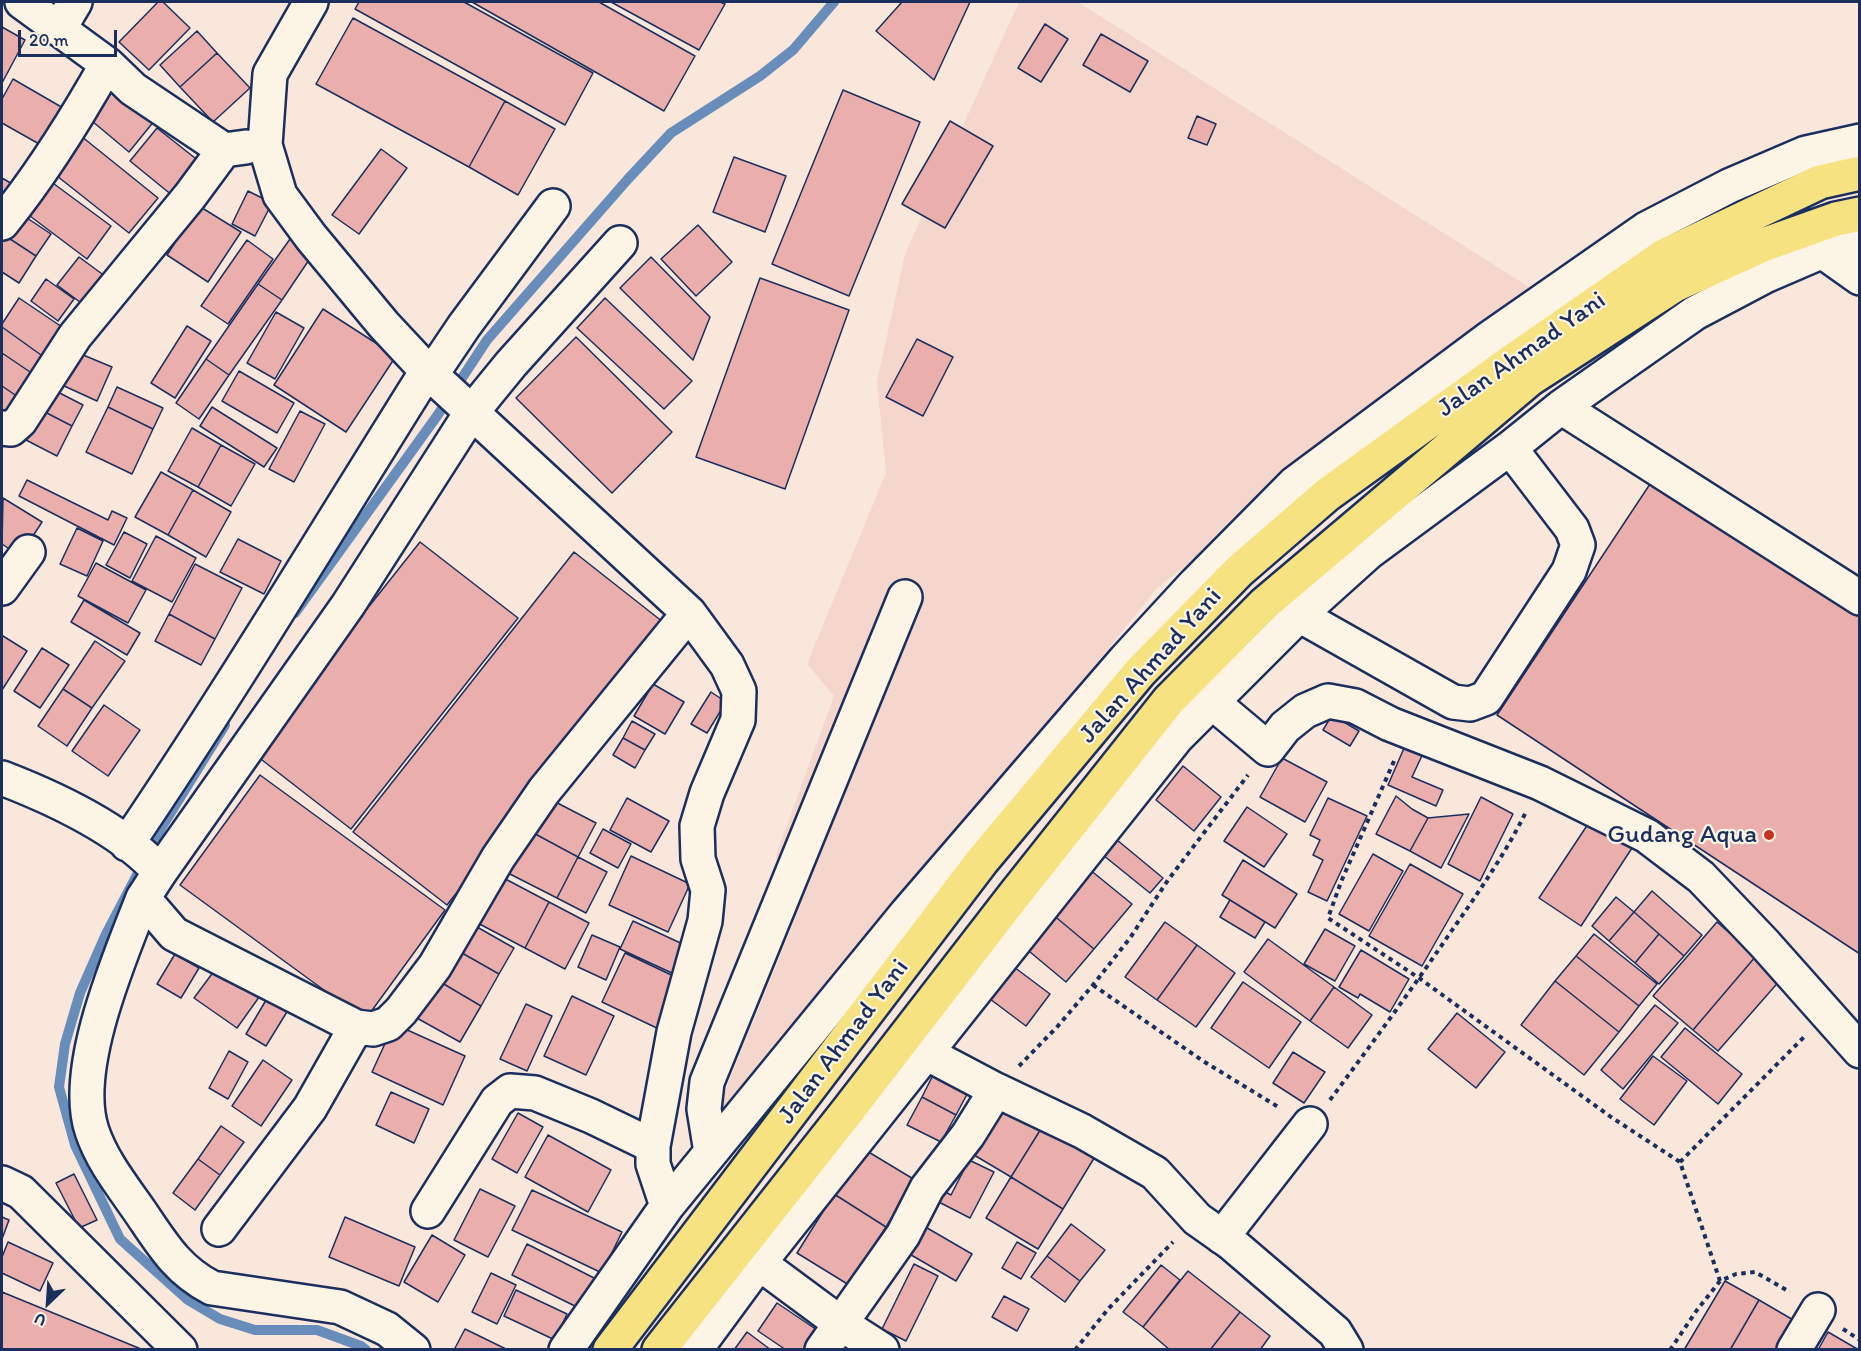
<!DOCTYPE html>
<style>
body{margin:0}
#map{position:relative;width:1861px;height:1351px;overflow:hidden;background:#f8e7da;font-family:Itim,sans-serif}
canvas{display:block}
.frame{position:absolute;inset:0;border:3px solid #1b2f5e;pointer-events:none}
.north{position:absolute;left:18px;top:1273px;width:60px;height:60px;-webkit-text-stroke:4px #fcf5e5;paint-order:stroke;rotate:205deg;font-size:16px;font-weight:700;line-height:24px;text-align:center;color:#1b2f5e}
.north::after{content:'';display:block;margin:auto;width:21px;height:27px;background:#1b2f5e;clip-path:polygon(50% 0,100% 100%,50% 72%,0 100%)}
.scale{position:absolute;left:18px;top:30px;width:99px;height:27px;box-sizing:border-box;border:3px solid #1b2f5e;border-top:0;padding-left:8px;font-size:18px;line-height:21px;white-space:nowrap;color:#1b2f5e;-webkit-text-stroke:4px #fcf5e5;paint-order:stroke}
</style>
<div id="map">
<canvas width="1861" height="1351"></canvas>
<div class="frame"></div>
<div class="north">U</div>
<div class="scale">20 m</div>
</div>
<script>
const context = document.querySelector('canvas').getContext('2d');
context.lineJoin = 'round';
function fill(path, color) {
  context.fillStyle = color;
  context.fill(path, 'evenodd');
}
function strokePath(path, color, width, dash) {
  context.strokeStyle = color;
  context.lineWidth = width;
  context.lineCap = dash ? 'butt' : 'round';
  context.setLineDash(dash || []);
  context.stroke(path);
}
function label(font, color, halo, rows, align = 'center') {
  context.font = font + ' Itim,sans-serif';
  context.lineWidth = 4.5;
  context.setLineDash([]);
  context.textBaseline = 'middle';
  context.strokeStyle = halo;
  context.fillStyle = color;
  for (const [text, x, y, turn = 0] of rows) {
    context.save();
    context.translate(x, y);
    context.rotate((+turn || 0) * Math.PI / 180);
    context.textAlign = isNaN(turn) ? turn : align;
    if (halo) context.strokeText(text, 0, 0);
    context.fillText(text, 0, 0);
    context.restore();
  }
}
fill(new Path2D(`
 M1019 2H1078L1537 292 1157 588 715 1136 719 1106 793 924 776 855 834 696 807 664 886 473 877 382 905 254Z`), '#f4d6cc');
strokePath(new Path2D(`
 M295 613 437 416 487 340 628 179 671 133 760 76 793 50 834 2
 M225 725 163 825 106 934 80 993 65 1044 59 1087 75 1145 120 1239 188 1300 220 1319 255 1330H317L361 1346 366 1350`), '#698dba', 10);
const building = new Path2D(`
 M158 2H163L190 28 149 70 119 42Z
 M359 2H464L593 73 565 125 355 9Z
 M472 2H599L695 56 664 111Z
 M611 2H720L725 4 699 50Z
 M902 2H970L934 80 876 31Z
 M353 18 505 101 469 167 316 84Z
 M1045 24 1068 39 1041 82 1018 68Z
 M2 27 25 40 2 83Z
 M197 31 217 53 180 87 160 65Z
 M1101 34 1148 61 1130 92 1083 65Z
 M217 53 250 88 213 122 180 87Z
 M13 79 70 112 48 149 2 123V99Z
 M113 85 155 120 129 152 86 116Z
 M843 90 920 122 849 296 772 264Z
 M505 101 555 129 518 195 469 167Z
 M1197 116 1216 124 1207 145 1188 138Z
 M950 121 993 146 945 228 902 204Z
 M157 128 200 162 173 196 130 161Z
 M81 136 158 198 129 233 52 172Z
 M381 149 407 168 359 234 332 215Z
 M734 157 786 176 765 232 713 212Z
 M2 178 14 185 2 206Z
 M46 178 111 226 87 259 22 210Z
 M248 191 272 203 255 236 232 224Z
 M199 206 241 232 208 282 167 255Z
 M18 212 51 234 36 256 4 235Z
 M698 225 732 262 696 296 661 259Z
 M4 235 36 256 19 283 2 272V238Z
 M290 239 313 254 282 300 258 284Z
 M247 240 273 259 228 324 201 306Z
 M79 257 109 279 88 308 57 285Z
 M651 257 710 317 693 360 620 288Z
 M760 278 849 310 785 489 696 457Z
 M46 279 74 299 58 321 31 301Z
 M258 284 282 300 229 375 206 359Z
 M19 298 68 331 48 360 2 327V324Z
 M605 298 692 381 664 409 577 328Z
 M323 309 396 356 346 432 274 385Z
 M276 312 304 328 275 379 247 363Z
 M187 326 211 341 175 398 151 383Z
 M2 327 48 360 36 376 2 353Z
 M576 337 672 432 612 493 516 398Z
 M917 339 953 357 923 416 886 397Z
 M76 352 112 367 97 401 62 385Z
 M2 353 36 376 21 399 2 386Z
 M206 359 229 375 199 419 176 403Z
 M239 371 294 403 277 433 222 401Z
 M2 386 21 399 2 419Z
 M117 387 163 408 153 429 108 407Z
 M52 389 83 405 72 426 41 410Z
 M108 407 153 429 132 474 86 452Z
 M212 407 277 448 264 467 200 426Z
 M41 410 72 426 57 456 26 440Z
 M300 411 325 424 294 482 269 469Z
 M192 428 221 445 198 487 168 471Z
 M221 445 255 464 231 506 198 487Z
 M161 472 193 490 168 535 135 517Z
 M1654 478 1860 613V954L1497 715Z
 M27 480 108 520 112 511 127 518 114 545 19 496Z
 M193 490 231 512 206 557 168 535Z
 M3 498 42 522 20 556 2 544Z
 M77 528 103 541 87 576 60 564Z
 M124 532 147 544 130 578 106 565Z
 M156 536 196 558 172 602 132 581Z
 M238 539 281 561 264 594 220 572Z
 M420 542 518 618 351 829 253 753Z
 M574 552 668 626 447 905 353 832Z
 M96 563 146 590 128 623 78 596Z
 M195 564 242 588 215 639 169 614Z
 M84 600 140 633 127 655 71 622Z
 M169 614 215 639 201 665 155 641Z
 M3 636 27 651 2 690V638Z
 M95 641 125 661 92 708 63 689Z
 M42 648 69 665 40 708 14 691Z
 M653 684 684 702 665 734 634 716Z
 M63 689 92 708 67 746 38 726Z
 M711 692 726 702 707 733 691 724Z
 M104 705 140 730 108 776 72 751Z
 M1332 715 1359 731 1350 746 1323 730Z
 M632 721 655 734 645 750 623 738Z
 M623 738 645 750 635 768 613 755Z
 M1408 739 1426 747 1412 777 1443 790 1436 806 1388 785Z
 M1282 758 1327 782 1305 822 1260 797Z
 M1183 766 1221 797 1194 831 1156 800Z
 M260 775 445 910 365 1020 180 885Z
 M544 796 596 823 578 857 526 829Z
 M1396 796 1412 809 1428 818 1410 851 1376 834Z
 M1481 797 1513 814 1480 881 1448 864Z
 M627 798 669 821 651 852 610 830Z
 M1328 798 1367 816 1327 901 1308 892 1323 860 1313 855 1320 840 1310 835Z
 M1247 807 1287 834 1264 867 1224 841Z
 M1469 814 1441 868 1410 851 1428 818Z
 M1592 818 1634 845 1581 926 1539 898Z
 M526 829 578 857 557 898 504 871Z
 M603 829 631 844 618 868 590 853Z
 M1111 835 1163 878 1150 893 1098 851Z
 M1373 854 1403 871 1369 931 1339 914Z
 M631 856 690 884 668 932 609 905Z
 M578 857 607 872 586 913 557 898Z
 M1243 860 1297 894 1275 928 1222 895Z
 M1410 864 1463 894 1422 966 1369 936Z
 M1089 869 1132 904 1094 949 1052 914Z
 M496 874 549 902 525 948 472 920Z
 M1652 891 1702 935 1684 956 1634 912Z
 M1616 897 1634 912 1609 941 1592 926Z
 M1230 900 1265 922 1255 938 1220 917Z
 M549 902 589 923 565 969 525 948Z
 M1634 912 1659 934 1635 963 1609 941Z
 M1052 914 1094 949 1066 982 1024 947Z
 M633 921 687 946 674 974 620 949Z
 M1165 922 1197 945 1157 1000 1125 977Z
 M1717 922 1756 956 1693 1030 1653 996Z
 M470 923 514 948 499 974 455 949Z
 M1325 929 1355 946 1335 981 1304 964Z
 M1594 934 1657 984 1639 1006 1576 956Z
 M1659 934 1684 956 1659 984 1635 963Z
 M592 935 620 947 606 980 578 967Z
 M1268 939 1334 987 1310 1021 1244 972Z
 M1197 945 1235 973 1196 1027 1157 1000Z
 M455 949 499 974 481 1006 437 980Z
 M1361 950 1409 979 1390 1012 1360 994 1358 998 1339 987Z
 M625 953 684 981 661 1030 602 1002Z
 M175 954 199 968 181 998 157 984Z
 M1576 956 1639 1006 1619 1032 1555 981Z
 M1756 956 1782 978 1718 1051 1693 1030Z
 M220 963 262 993 237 1028 194 998Z
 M1014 967 1050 994 1026 1026 990 999Z
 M437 980 481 1006 460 1042 415 1017Z
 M1555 981 1619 1032 1584 1075 1521 1025Z
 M1243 982 1301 1022 1269 1068 1211 1028Z
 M1334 987 1372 1015 1348 1048 1310 1021Z
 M272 990 293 1002 266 1046 246 1034Z
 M572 996 614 1016 586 1075 544 1056Z
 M526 1004 552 1016 527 1071 500 1059Z
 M1655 1005 1678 1023 1623 1089 1601 1070Z
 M1457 1013 1505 1052 1476 1088 1428 1049Z
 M394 1024 465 1056 443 1105 372 1072Z
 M1685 1028 1742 1074 1718 1104 1661 1057Z
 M229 1051 248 1062 228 1099 209 1088Z
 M1293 1052 1325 1072 1304 1103 1273 1083Z
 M1653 1056 1687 1081 1654 1125 1620 1099Z
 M263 1060 292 1080 261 1126 232 1106Z
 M937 1067 972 1085 956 1115 922 1097Z
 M391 1092 429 1109 414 1143 376 1125Z
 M997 1095 1044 1124 1011 1177 964 1149Z
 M922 1097 956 1115 941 1142 907 1125Z
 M518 1113 543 1127 517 1173 492 1159Z
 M1044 1124 1096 1155 1063 1209 1011 1177Z
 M221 1126 244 1142 220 1175 198 1159Z
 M548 1135 611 1170 588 1212 525 1177Z
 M862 1148 915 1180 886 1227 834 1194Z
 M198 1159 220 1175 195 1210 173 1193Z
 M969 1160 994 1172 970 1218 931 1198 936 1187 951 1195Z
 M74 1174 97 1220 79 1228 56 1183Z
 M1011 1177 1063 1209 1038 1249 986 1218Z
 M480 1189 515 1206 488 1257 454 1240Z
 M532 1190 622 1232 602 1273 512 1230Z
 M834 1194 886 1227 849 1285 797 1253Z
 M2 1217 9 1220 2 1239Z
 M345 1217 415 1247 399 1286 329 1257Z
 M1071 1224 1105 1250 1080 1281 1047 1256Z
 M922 1225 972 1254 956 1281 906 1252Z
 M432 1235 465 1255 438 1302 404 1282Z
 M8 1242 53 1263 40 1291 2 1273V1257Z
 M1017 1242 1036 1253 1021 1279 1002 1268Z
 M527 1244 600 1281 585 1311 512 1275Z
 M1047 1256 1080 1281 1065 1302 1031 1277Z
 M914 1264 938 1276 906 1341 882 1329Z
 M1161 1265 1180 1280 1143 1327 1123 1312Z
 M1188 1271 1240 1312 1210 1350H1170L1143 1327Z
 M491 1273 516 1285 497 1324 472 1312Z
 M1725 1281 1759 1300 1730 1350H1684Z
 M516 1290 567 1314 555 1340 504 1316Z
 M2 1292 141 1349V1350H2Z
 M1004 1296 1029 1309 1017 1331 992 1317Z
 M1759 1300 1795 1321 1778 1350H1730Z
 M777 1303 823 1334 813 1350H786L758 1331Z
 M1240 1312 1270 1336 1260 1350H1210Z
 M465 1329 508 1350H454Z
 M747 1332 771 1350H734Z
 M1828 1332 1859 1350H1818Z`);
fill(building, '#eaaeac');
strokePath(building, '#1b2f5e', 1.5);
const minor = new Path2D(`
 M22 2 107 64 133 89 224 150 246 147
 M311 2 270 74 265 145 280 195 311 237 384 325 427 371 689 613 727 665 739 691 738 720 707 793 697 826 698 859 708 890 705 921 674 1032 653 1146V1164L667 1206
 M59 29 75 2
 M2 223C42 174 76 119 107 64
 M1822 251 1860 278
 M431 375 464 326 553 206
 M1561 407 1860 598
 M2 428 11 429 20 421 75 336 190 196 224 150
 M2 588 28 552
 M1299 615 1453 702 1470 704 1486 698 1569 571 1578 545 1572 529 1510 448
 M1212 702 1268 749 1285 727 1305 711 1328 701 1355 706 1390 724 1540 783 1647 836 1701 877 1764 943 1860 1051
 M2 778C54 798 122 830 160 872L143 898 174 934 356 1027 373 1029 388 1024 401 1011 435 966 498 858 544 791 689 613
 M127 844C232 689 328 529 427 371
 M160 872 348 605 471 413 511 364 620 243
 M143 898C120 957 71 1069 92 1131 102 1161 123 1187 141 1213 162 1244 177 1270 212 1288L340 1307 387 1329 413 1350
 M926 1053 996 1090 1082 1131 1155 1173 1197 1219 1231 1243 1335 1332 1346 1350
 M711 1152 704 1109 707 1082 905 597
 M2 1183 21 1192 180 1350
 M428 1211 497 1101 510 1091 535 1093 591 1116 653 1146
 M219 1229 310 1108 356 1027
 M1222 1237 1310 1124
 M759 1263 840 1323 882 1350
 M566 1350 667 1206 906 914 1125 660 1195 584 1294 484 1491 337 1646 229 1729 186 1806 153 1860 141
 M695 1350 759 1263 1177 737 1299 615 1369 552 1510 448 1561 407 1695 313 1767 275 1839 244 1860 240
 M822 1350 903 1235 927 1188 968 1135 996 1090
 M1794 1350 1818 1310`);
const highway = new Path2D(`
 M610 1350 982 861 1140 672 1239 571 1328 494 1511 362 1664 256 1820 182 1860 173
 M659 1350 849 1109 1015 894 1169 700 1264 604 1530 379 1675 285 1763 245 1836 219 1860 214`);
strokePath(minor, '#1b2f5e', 38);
strokePath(highway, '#1b2f5e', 38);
strokePath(new Path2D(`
 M1394 761 1341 882 1328 918 1419 978 1611 1117 1680 1162 1720 1281
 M1093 985 1203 1061 1280 1108
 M1019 1066 1057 1027 1093 985 1130 938 1168 880 1248 775
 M1330 1100C1370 1046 1410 992 1448 936 1476 896 1504 856 1526 812
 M1680 1162 1804 1037
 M1843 1329 1860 1340
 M1075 1350 1109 1308 1173 1242
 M1670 1350 1697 1310 1720 1281 1736 1274 1755 1272 1790 1292`), '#1b2f5e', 4, [4.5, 4.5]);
strokePath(minor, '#fcf5e5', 33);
strokePath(highway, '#f7e281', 33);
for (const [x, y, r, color] of [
 [1769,835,6,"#c8321e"]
]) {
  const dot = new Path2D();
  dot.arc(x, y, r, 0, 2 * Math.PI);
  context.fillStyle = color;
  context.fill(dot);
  strokePath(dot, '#fcf5e5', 2);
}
label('26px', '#1b2f5e', '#fcf5e5', [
 ["Jalan Ahmad Yani",1522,355,-35],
 ["Jalan Ahmad Yani",1151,666,-48],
 ["Jalan Ahmad Yani",844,1042,-53]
]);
label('26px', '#1b2f5e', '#fcf5e5', [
 ["Gudang Aqua",1757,835]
], 'right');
</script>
